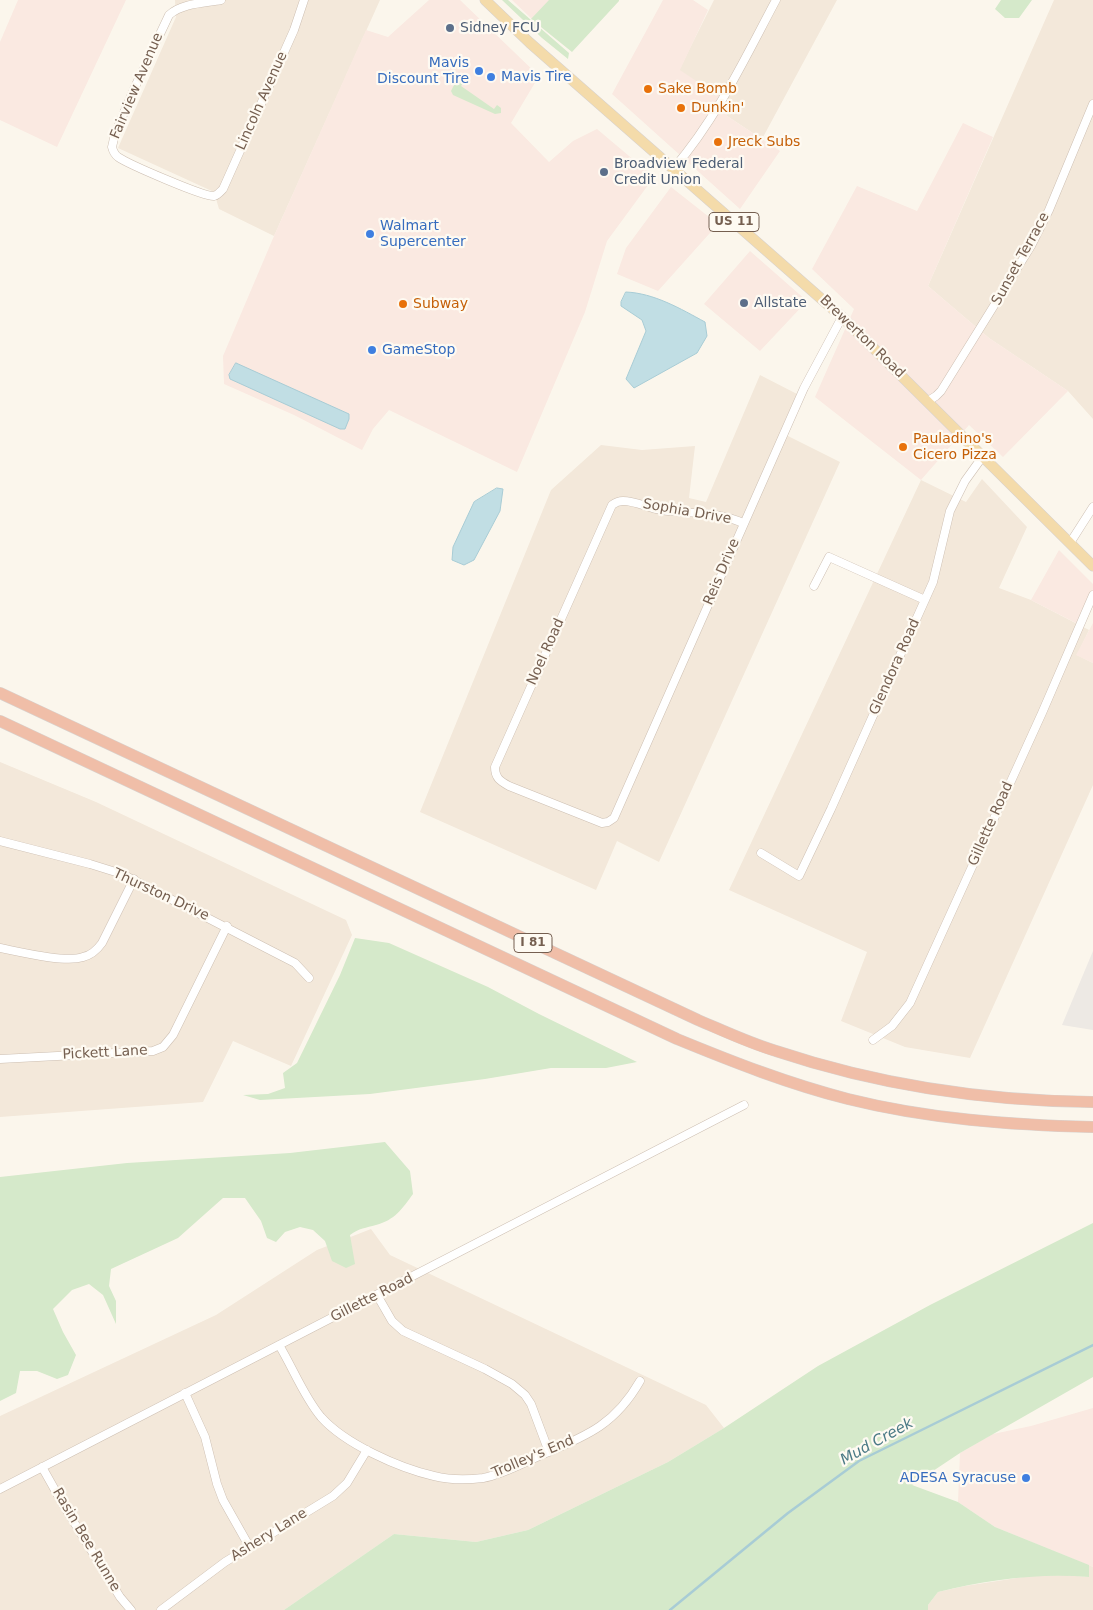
<!DOCTYPE html>
<style>
body{margin:0}
canvas{display:block;background:#fbf6ec}
</style>
<canvas width="1093" height="1610"></canvas>
<script>
const context = document.querySelector('canvas').getContext('2d');
context.lineJoin = 'round';
function fill(path, color) {
  context.fillStyle = color;
  context.fill(path, 'evenodd');
}
function strokePath(path, color, width, dash) {
  context.strokeStyle = color;
  context.lineWidth = width;
  context.lineCap = dash ? 'butt' : 'round';
  context.setLineDash(dash || []);
  context.stroke(path);
}
function label(font, color, halo, rows, align = 'center') {
  context.font = font + ' "DejaVu Sans",sans-serif';
  context.lineWidth = 4.5;
  context.setLineDash([]);
  context.textBaseline = 'middle';
  context.strokeStyle = halo;
  context.fillStyle = color;
  for (const [text, x, y, turn = 0] of rows) {
    context.save();
    context.translate(x, y);
    context.rotate((+turn || 0) * Math.PI / 180);
    context.textAlign = isNaN(turn) ? turn : align;
    if (halo) context.strokeText(text, 0, 0);
    context.fillText(text, 0, 0);
    context.restore();
  }
}
fill(new Path2D(`
 M175 0H380L274 236 219 209 214 192 118 148 176 17Z
 M714 0H837L762 139 727 116 679 70Z
 M1054 0H1093V419L1068 391 989 338 928 286Z
 M760 375 797 394 780 432 840 462 659 862 617 841 596 890 420 812 551 490 601 445 642 450 695 446 689 498 706 502Z
 M982 479 1027 527 999 588 1031 600 1089 630 1077 655 1093 663V785L970 1058 905 1047 841 1021 867 952 729 890 921 480 966 502Z
 M0 762 96 802 346 920 352 935 291 1066 233 1041 203 1102 0 1117Z
 M371 1229 390 1255 706 1405 724 1428 668 1462 528 1530 476 1542 394 1534 284 1610H0V1416L216 1315 317 1250Z
 M1089 1565 1093 1567V1610H928V1605L938 1592 965 1586 1030 1576 1066 1575 1089 1577Z`), '#f3e8da');
fill(new Path2D(`
 M18 0H126L57 147 0 120V42Z
 M429 0H460L539 76 511 123 549 162 573 141 597 129 654 177 607 241 585 312 517 472 389 410 373 429 362 450 294 415 224 384 223 356 274 236 366 30 388 37Z
 M512 0H553L534 21Z
 M663 0H693L708 10 680 70 722 98 727 116 780 151 740 209 612 94Z
 M963 123 993 137 928 286 989 338 1068 391 1003 457 969 425 921 480 815 397 854 309 812 269 857 186 917 211Z
 M671 187 718 224 658 291 617 274 626 248Z
 M750 251 807 301 760 351 704 304Z
 M1059 550 1093 584V589L1078 624 1031 600Z
 M1093 623V663L1076 655Z
 M1093 1408V1567L995 1527 958 1502 960 1453 993 1434 1031 1426Z`), '#fae9e1');
fill(new Path2D(`
 M1093 951V1030L1062 1025Z`), '#ede9e4');
fill(new Path2D(`
 M502 0H508L569 53 568 59 542 38Z
 M549 0H619V1L572 52 531 19Z
 M1001 0H1032L1019 18H1005L995 9Z
 M460 80 465 81 461 86 494 109 497 105 501 108V113L495 114 453 95 451 91 455 83Z
 M355 938 389 943 488 987 539 1014 637 1062 606 1068H551L485 1079 370 1094 260 1100 243 1095 268 1094 285 1088 283 1073 297 1063 340 975Z
 M385 1142 410 1171 413 1194C402 1209 395 1220 376 1225 366 1228 359 1228 350 1235L355 1264 346 1268 332 1261 325 1241 313 1230 300 1227 285 1232 276 1242 267 1238 261 1221 245 1198H223L178 1238 111 1269 109 1286 116 1301V1324L103 1295 89 1284 72 1290 53 1309 63 1332 76 1355 68 1375 57 1379 37 1371H20L16 1393 0 1401V1177L127 1163 290 1153Z
 M1093 1223V1377L960 1453 912 1485 958 1502 995 1527 1089 1565V1577C1038 1573 987 1580 938 1592L928 1605V1610H284L394 1534 476 1542 528 1530 668 1462 724 1428 818 1366 930 1305Z`), '#d5e9ca');
const water = new Path2D(`
 M626 292C654 293 681 309 705 322L707 336 697 353 634 388 626 379 646 331 642 320 621 306V302Z
 M236 363 349 414V419L345 429H340L230 379 229 375Z
 M497 488 503 489 500 511 474 560 464 565 452 560 453 547 474 502Z`);
fill(water, '#c1dee4');
strokePath(water, '#a8ccd5', 1);
strokePath(new Path2D(`
 M670 1610 788 1513 859 1461 1093 1345`), '#a8ccd5', 2.5);
const minor = new Path2D(`
 M221 0C205 3 182 3 169 15L134 89 115 134 112 147C113 151 114 154 118 157 128 164 204 197 214 196 218 195 220 192 223 189L294 30 304 0
 M674 168C717 118 745 58 776 0
 M928 401 936 396 941 391 1031 246 1049 210 1093 104
 M743 523C715 511 690 514 661 510 648 508 636 501 623 501 618 501 616 502 612 505L495 767C495 778 500 781 509 786L602 823 608 822 614 818 804 388 842 317
 M1070 543 1093 507
 M814 586 829 557 925 600
 M0 841 90 864 122 874 295 963 309 978
 M761 853 799 876 831 809 933 582 950 511 965 481 983 456
 M0 948C20 952 65 963 83 957 92 955 97 950 102 943L134 879
 M873 1040 892 1026 910 1003 1042 713 1093 595
 M0 1059 153 1051 163 1047 173 1035 227 926
 M377 1295 392 1321 403 1331 485 1369 512 1384 525 1395 531 1404 549 1452
 M279 1345C293 1368 304 1397 321 1417 345 1444 399 1468 434 1476 450 1480 467 1480 483 1478 505 1474 526 1461 546 1453 589 1435 616 1423 640 1381
 M185 1393 205 1437 217 1484 223 1500 249 1546
 M42 1467 64 1506 120 1597 131 1610
 M0 1489 744 1105
 M161 1610 225 1562 333 1496 347 1483 367 1450`);
const major = new Path2D(`
 M485 0 530 43 842 317 1093 566`);
const highway = new Path2D(`
 M0 693 698 1020C724 1031 749 1043 776 1051 878 1085 985 1101 1093 1102
 M0 721 677 1039C733 1062 789 1084 848 1099 928 1119 1011 1125 1093 1127`);
strokePath(minor, '#cdbfb2', 9);
strokePath(major, '#d8d2ce', 11);
strokePath(highway, '#d8d2ce', 12);
strokePath(minor, '#fff', 8);
strokePath(major, '#f4dbaa', 10);
strokePath(highway, '#f0bea8', 11);
for (const [x, y, r, color] of [
 [450,28,5,"#5c6f8a"],
 [479,71,5,"#3f7fe0"],
 [491,77,5,"#3f7fe0"],
 [648,89,5,"#e8710a"],
 [681,108,5,"#e8710a"],
 [718,142,5,"#e8710a"],
 [604,172,5,"#5c6f8a"],
 [370,234,5,"#3f7fe0"],
 [744,303,5,"#5c6f8a"],
 [403,304,5,"#e8710a"],
 [372,350,5,"#3f7fe0"],
 [903,447,5,"#e8710a"],
 [1026,1478,5,"#3f7fe0"]
]) {
  const dot = new Path2D();
  dot.arc(x, y, r, 0, 2 * Math.PI);
  context.fillStyle = color;
  context.fill(dot);
  strokePath(dot, '#fefaf2', 2);
}
for (const [x, y, w] of [
 [734,222,50],
 [533,943,38]
]) {
  const box = new Path2D();
  box.roundRect(x - w / 2, y - 9.5, w, 19, 4);
  context.fillStyle = '#fefaf2';
  context.fill(box);
  strokePath(box, '#755f50', 1);
}
label('bold 12px', '#755f50', null, [
 ["US 11",734,222],
 ["I 81",533,943]
]);
label('14px', '#4e5e75', '#fefaf2', [
 ["Sidney FCU",460,28],
 ["Broadview Federal",614,164],
 ["Credit Union",614,180],
 ["Allstate",754,303]
], 'left');
label('14px', '#366cbe', '#fefaf2', [
 ["Mavis",469,63,"right"],
 ["Discount Tire",469,79,"right"],
 ["Mavis Tire",501,77],
 ["Walmart",380,226],
 ["Supercenter",380,242],
 ["GameStop",382,350],
 ["ADESA Syracuse",1016,1478,"right"]
], 'left');
label('14px', '#755f50', '#fefaf2', [
 ["Fairview Avenue",137,86,-67],
 ["Lincoln Avenue",262,101,-66],
 ["Sunset Terrace",1021,259,-61],
 ["Brewerton Road",862,337,44],
 ["Sophia Drive",687,512,10],
 ["Reis Drive",722,572,-67],
 ["Noel Road",546,652,-66],
 ["Glendora Road",895,667,-66],
 ["Gillette Road",991,824,-66],
 ["Thurston Drive",161,895,25],
 ["Pickett Lane",105,1053,-3],
 ["Gillette Road",372,1298,-27],
 ["Trolley's End",533,1457,-23],
 ["Ashery Lane",269,1535,-32],
 ["Rasin Bee Runne",86,1540,59]
]);
label('14px', '#c56008', '#fefaf2', [
 ["Sake Bomb",658,89],
 ["Dunkin'",691,108],
 ["Jreck Subs",728,142],
 ["Subway",413,304],
 ["Pauladino's",913,439],
 ["Cicero Pizza",913,455]
], 'left');
label('italic 15px', '#4b7a86', '#fefaf2', [
 ["Mud Creek",877,1442,-29]
]);
</script>
